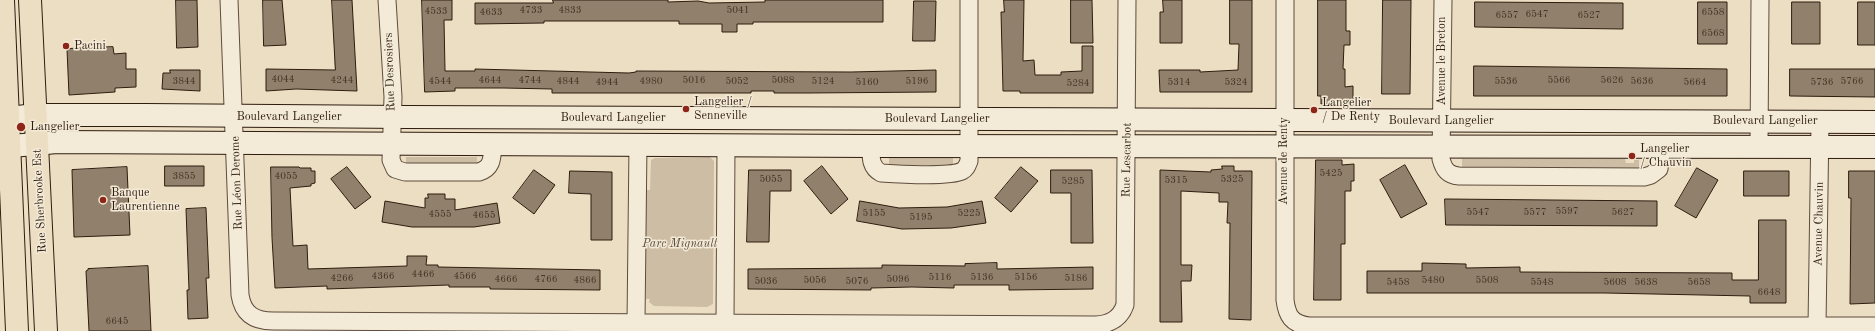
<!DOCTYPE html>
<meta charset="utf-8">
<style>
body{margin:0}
canvas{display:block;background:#ecdec2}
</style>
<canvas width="1875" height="331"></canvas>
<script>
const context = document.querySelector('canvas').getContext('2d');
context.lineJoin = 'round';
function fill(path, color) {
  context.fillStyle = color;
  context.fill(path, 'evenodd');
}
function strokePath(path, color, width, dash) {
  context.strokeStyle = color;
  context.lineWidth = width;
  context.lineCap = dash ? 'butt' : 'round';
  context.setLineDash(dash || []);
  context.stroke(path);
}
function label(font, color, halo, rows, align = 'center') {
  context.font = font + ' "Old Standard TT",serif';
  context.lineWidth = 3;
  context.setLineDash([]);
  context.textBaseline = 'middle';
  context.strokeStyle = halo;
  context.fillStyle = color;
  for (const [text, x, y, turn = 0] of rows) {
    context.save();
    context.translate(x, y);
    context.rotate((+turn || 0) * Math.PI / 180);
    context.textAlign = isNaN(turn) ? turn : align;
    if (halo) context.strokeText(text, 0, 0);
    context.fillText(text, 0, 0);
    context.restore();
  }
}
fill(new Path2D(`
 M406 157H477V163H406Z
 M710 157 714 161 713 304 707 307 654 306 649 302 650 299H646V190H650L651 160 655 158Z
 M889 158H953V165H889Z
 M1462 159H1625L1626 163H1634V160H1639V169L1462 168Z`), '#ccbda4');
const building = new Path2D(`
 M176 0H197L198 47 177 48Z
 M263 0H282L286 45 264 46Z
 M332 0H352L357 91 296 89 266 91V69L335 70Z
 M422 0H452V20H444L445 71H475V69L629 73 636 72V71L851 72 936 70V92L807 93H774V91H751V93H552V89L504 88H455V91L425 92Z
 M553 0H668V2L698 1 709 3 765 2V0H883V22H753V24H737V32H722V24H679V21H544V23L475 24V3H553Z
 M1004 0H1024L1023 61 1034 60 1035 75H1061V72L1082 71V46H1093V93H1020V91H1003L1001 12H1004Z
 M1071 0H1092L1093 43H1071Z
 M1163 0H1182V43H1160V12H1163Z
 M1230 0H1252V92H1160L1159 70H1200V72L1238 70 1239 44H1230Z
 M1318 0H1346V31H1350V45H1344L1343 69H1345V87L1353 86V104H1321V96H1318Z
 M1383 0H1411L1410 94H1382Z
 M914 1H936L935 41H913Z
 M1475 2 1623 3V29L1475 27Z
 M1698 2H1727V44H1698Z
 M1792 2H1820V44H1792Z
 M1858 2H1875V45H1858Z
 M113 47 114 54 126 53V69H136V87L115 88V92L69 95 67 49Z
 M1474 66 1727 69V96H1474Z
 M1790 69H1875V97L1790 96Z
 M170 70H200V91L162 89 163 73H170Z
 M1316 160H1342V165L1354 164V181H1351V191H1345V244H1341V300H1314Z
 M1405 165 1427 204 1401 218 1380 180Z
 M165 166H204V186H165Z
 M822 166 848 199 831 214 804 181Z
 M1222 166H1234V171H1252L1251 320 1229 319 1230 223H1227L1228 202H1219V193L1181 191V265H1192L1191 281H1181L1182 322H1160V170L1211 172V170L1222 169Z
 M127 167 130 235 74 237 72 170Z
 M271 167H299L300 168H311V171H315V183L311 184V186L290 188 293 246 307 245 308 269 407 266V256H427L426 265H438V267L600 270V290L490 289V287H449V285L327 289V286L275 288 272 238Z
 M347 167 371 197 355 209 331 179Z
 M1021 167 1038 181 1011 212 995 198Z
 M1697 168 1718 180 1696 218 1675 206Z
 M534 170 555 185 534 214 513 198Z
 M749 170H791V191H770L769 242H747Z
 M1051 170H1092L1093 243H1071V193H1051Z
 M570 171 612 172V240H591V194L569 193Z
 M1744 171H1789V196H1744Z
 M1849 171H1875V303L1850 304 1851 198H1849Z
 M428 194H445V199H455V210L497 203 500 223 474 227H412L382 222 385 201 425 208V198H428Z
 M1445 199 1657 201V226L1446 225Z
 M860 201 899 208 947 207 982 201 986 223 951 228 902 229 857 221Z
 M206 208 209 278H206L208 318 188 319 187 290H189L186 209Z
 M1759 220H1786V303H1750V296L1605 293H1367V271H1422V263L1466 264V268L1520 267V272L1732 273V280H1758Z
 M997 263V269L1093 267V289L1009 290V285H954V288L912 287 871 288V290L748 289V269L882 268V265L965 266V264Z
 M148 266 151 331H89L86 271 88 270V269Z`);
fill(building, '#91816c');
strokePath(building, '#2e1c0f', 1);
const street = new Path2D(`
 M229 0 240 295C243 314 254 321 273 321L1096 325C1110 324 1120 319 1125 305L1127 0
 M387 0 393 97 391 160 395 169 405 172H479C493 168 492 157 493 144
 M1285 0V300C1287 316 1292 324 1309 326H1875
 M1443 0 1441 159C1444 170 1448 175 1459 176L1644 177 1651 175 1659 169 1662 146
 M871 146C871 157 870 167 881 173 896 174 950 177 962 171 966 169 967 166 969 161V0
 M1759 146 1760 0
 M636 322 638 144
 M725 322 726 145
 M1817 326 1820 122`);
const secondary = new Path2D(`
 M0 119 35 115H146L407 117 1875 122
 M0 147 57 142 871 146 1875 147`);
const primary = new Path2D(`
 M3 0 17 331
 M30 0 46 331`);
strokePath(street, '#5e4c3c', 19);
strokePath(secondary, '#2e1c0f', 24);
strokePath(primary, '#2e1c0f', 24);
strokePath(street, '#f3ead7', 17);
strokePath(secondary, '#f3ead7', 22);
strokePath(primary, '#ecdec2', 22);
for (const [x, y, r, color] of [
 [66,46,4,"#8f2418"],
 [686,109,4,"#8f2418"],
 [1314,110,4,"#8f2418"],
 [21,127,5,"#8f2418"],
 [1632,156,4,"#8f2418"],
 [103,200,4,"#8f2418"]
]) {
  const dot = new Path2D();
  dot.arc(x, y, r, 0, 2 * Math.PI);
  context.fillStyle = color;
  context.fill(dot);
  strokePath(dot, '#f3ead7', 1.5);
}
label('10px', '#473526', null, [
 ["4733",531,10],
 ["4833",570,10],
 ["5041",738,10],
 ["4533",436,11],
 ["4633",491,12],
 ["6558",1713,12],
 ["6547",1537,14],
 ["6557",1507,15],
 ["6527",1589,15],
 ["6568",1713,33],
 ["4044",283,79],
 ["4244",342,80],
 ["4644",490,80],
 ["4744",530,80],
 ["5016",694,80],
 ["5088",783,80],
 ["5566",1559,80],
 ["5626",1612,80],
 ["3844",184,81],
 ["4544",440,81],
 ["4844",568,81],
 ["4980",651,81],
 ["5052",737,81],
 ["5124",823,81],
 ["5196",917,81],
 ["5536",1506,81],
 ["5636",1642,81],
 ["5766",1852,81],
 ["4944",607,82],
 ["5160",867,82],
 ["5314",1179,82],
 ["5324",1236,82],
 ["5664",1695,82],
 ["5736",1822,82],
 ["5284",1078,83],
 ["5425",1331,173],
 ["3855",184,176],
 ["4055",286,176],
 ["5055",771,179],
 ["5325",1232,179],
 ["5315",1176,180],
 ["5285",1073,181],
 ["5597",1567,211],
 ["5547",1478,212],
 ["5577",1535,212],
 ["5627",1623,212],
 ["5155",874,213],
 ["5225",969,213],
 ["4555",440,214],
 ["4655",484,215],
 ["5195",921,217],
 ["4466",423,274],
 ["4366",383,276],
 ["4566",465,276],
 ["5116",940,277],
 ["5136",982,277],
 ["5156",1026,277],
 ["4266",342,278],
 ["5186",1076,278],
 ["4666",506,279],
 ["4766",546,279],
 ["5096",898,279],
 ["4866",585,280],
 ["5056",815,280],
 ["5480",1433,280],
 ["5508",1487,280],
 ["5036",766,281],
 ["5076",857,281],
 ["5458",1398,282],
 ["5548",1542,282],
 ["5608",1615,282],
 ["5638",1646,282],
 ["5658",1699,282],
 ["6648",1769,292],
 ["6645",117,321]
]);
label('12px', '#2e1c0f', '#f3ead7', [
 ["Pacini",74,46],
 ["Langelier /",694,102],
 ["Senneville",694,116],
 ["Langelier",1322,103],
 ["/ De Renty",1322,117],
 ["Langelier",30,127],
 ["Langelier",1640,149],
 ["/ Chauvin",1640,163],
 ["Banque",111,193],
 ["Laurentienne",111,207]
], 'left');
label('12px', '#2e1c0f', '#f3ead7', [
 ["Avenue le Breton",1442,61,-90],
 ["Rue Desrosiers",390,72,-92],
 ["Boulevard Langelier",289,117],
 ["Boulevard Langelier",613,118],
 ["Boulevard Langelier",937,119],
 ["Boulevard Langelier",1441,121],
 ["Boulevard Langelier",1765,121],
 ["Rue Lescarbot",1127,160,-89],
 ["Avenue de Renty",1284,161,-90],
 ["Rue Léon Derome",237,183,-92],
 ["Rue Sherbrooke Est",40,201,-93],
 ["Avenue Chauvin",1819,224,-89]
]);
label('italic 12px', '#5d4c3c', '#f3ead7', [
 ["Parc Mignault",680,244]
]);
</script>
